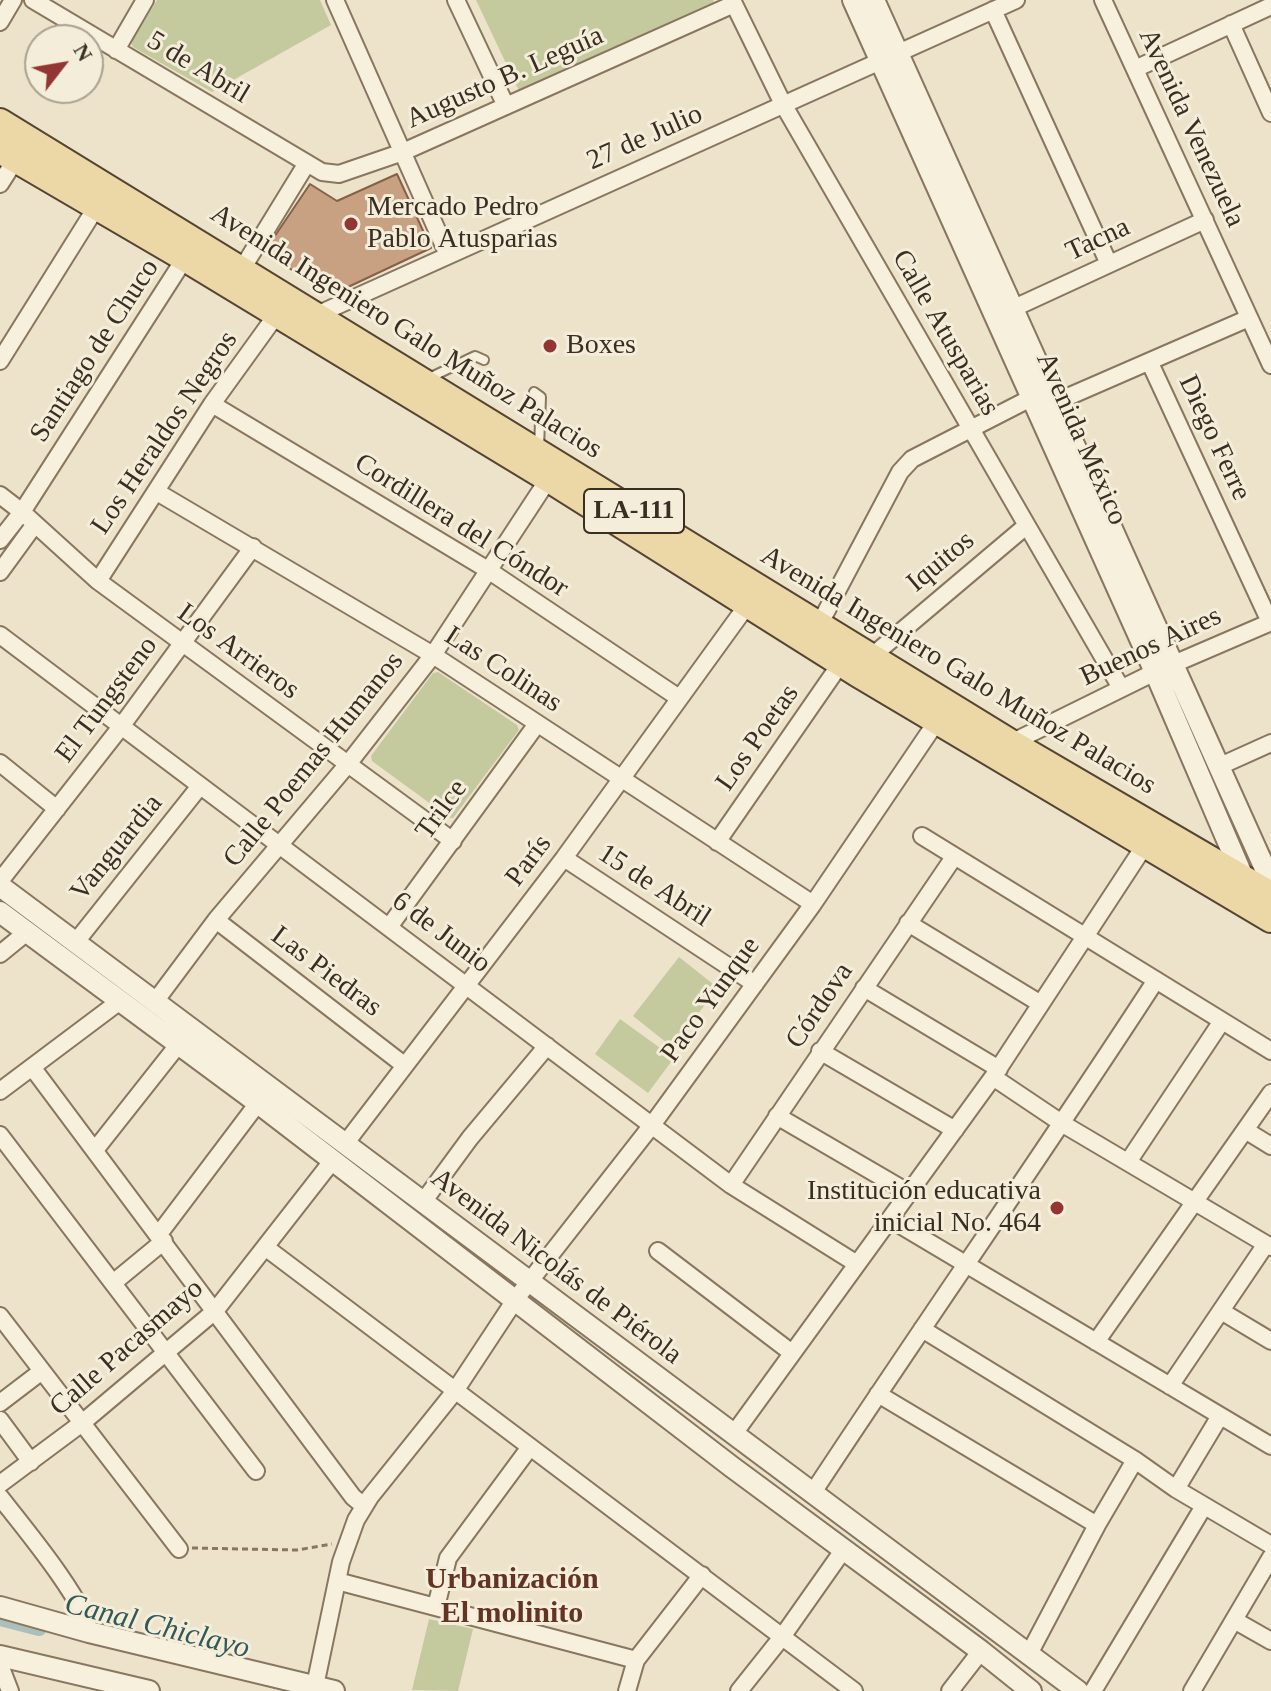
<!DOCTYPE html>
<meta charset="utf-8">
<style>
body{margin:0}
#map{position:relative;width:1271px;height:1691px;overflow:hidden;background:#ece3ca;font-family:Georgia,serif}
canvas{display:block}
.north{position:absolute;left:24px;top:24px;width:80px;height:80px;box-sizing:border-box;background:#f4edd9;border:2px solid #aaa190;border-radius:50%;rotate:59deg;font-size:22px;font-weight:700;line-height:32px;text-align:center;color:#3a2e22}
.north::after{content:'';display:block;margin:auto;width:28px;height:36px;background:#933533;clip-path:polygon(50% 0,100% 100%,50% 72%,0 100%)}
</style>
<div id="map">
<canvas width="1271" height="1691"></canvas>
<div class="north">N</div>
</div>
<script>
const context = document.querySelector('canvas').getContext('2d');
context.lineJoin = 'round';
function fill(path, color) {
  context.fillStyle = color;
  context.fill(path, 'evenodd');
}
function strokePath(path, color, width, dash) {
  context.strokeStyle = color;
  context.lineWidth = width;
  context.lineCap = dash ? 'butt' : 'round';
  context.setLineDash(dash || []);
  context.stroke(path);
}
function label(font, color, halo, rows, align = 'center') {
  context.font = font + ' Georgia,serif';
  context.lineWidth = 6;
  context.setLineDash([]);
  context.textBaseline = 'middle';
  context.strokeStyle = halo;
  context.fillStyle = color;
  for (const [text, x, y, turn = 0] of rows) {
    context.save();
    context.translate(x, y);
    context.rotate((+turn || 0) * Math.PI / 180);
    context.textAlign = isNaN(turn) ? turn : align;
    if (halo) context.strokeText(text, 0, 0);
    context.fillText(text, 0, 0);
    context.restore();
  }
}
fill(new Path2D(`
 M157 0H320L331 25 212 92 133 47 131 43Z
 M476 0H713L716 7 520 93Z
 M438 672 517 725 519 730 453 818H450L372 761 371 756 433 673Z
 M679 957 718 988 672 1047 633 1016Z
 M620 1019 674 1058 648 1093 595 1054Z
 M429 1619 473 1629 458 1691 412 1690Z`), '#c4ca9e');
strokePath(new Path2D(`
 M0 1618 39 1628`), '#aac1bb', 16);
const building = new Path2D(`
 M397 174 431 248 331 295 264 252 310 184 337 201Z`);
fill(building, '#c8a183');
strokePath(building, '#866147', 2);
const service = new Path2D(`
 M427 379 475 356 484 360
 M534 392 541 397 539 447`);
const minor = new Path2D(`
 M33 0 322 172 339 174 403 152 734 4
 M335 0 448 255
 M456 0 506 106
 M732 0 783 104 1121 688
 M1103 0 1271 365
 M993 10 1109 264
 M0 22 13 0
 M1231 24 1271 113
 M116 50 145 0
 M1135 69 1271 6
 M0 184 16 159
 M242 269 307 163
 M1014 308 1205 220
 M312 317 1016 0
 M0 361 97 206
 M1150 363 1270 622
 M212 404 488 570 679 698
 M157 492 433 655 813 904
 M0 495 22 512 98 581 453 841
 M0 540 22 512 185 258
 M0 572 35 524
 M98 581 212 404 277 314
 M819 625 900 472 912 459 1031 398 1056 402 1249 318
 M0 635 731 1185 857 1264
 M865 662 1026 526
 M1011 743 1155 672 1271 622
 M0 763 57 809
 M1220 766 1271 743
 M922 836 1271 1051
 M717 842 841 663
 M564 858 755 984
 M0 881 120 728 253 547
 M216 920 404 1065
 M908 923 1041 1004
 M389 927 537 724
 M75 943 200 786
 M0 954 27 932
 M864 988 999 1069
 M154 1003 216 920 348 764 433 655 553 472
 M820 1051 955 1130
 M32 1067 353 1497 364 1506
 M993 1077 1063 1124 1271 1247
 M0 1091 120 1001
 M777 1116 909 1193
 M1245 1130 1271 1146
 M0 1135 256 1471
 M345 1144 564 858 748 604
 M95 1150 178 1045
 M1128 1162 1222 1021
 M731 1185 954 857
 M423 1202 470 1138 547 1046
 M890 1219 1271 1446
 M159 1234 258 1103
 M265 1247 854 1691
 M658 1251 792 1353
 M113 1283 164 1241
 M1221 1311 1271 1341
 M0 1316 179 1549
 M922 1329 1135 1460 1176 1489 1271 1545
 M1096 1342 1271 1093
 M1170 1386 1266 1244
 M878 1394 1097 1525
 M0 1403 42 1371
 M0 1420 31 1462
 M733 1435 993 1077 1145 845
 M0 1484 82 1423 215 1311 333 1160
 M1176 1489 1220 1416
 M812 1494C925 1322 1044 1153 1156 980
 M0 1497C21 1524 87 1603 89 1632
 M337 1581 636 1660
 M436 1607 448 1558 530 1447
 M1234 1620 1271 1641
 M1029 1654 1097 1525 1135 1460
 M0 1665 10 1691
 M315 1686 341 1562 356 1520 370 1497 455 1391 515 1300 652 1125 813 904 937 721
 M627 1691 636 1660 702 1575
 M739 1691 782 1637 844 1549
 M950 1691 981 1651
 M1093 1691 1204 1506
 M1192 1691 1271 1557`);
const tertiary = new Path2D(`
 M853 0 1155 672 1246 884
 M874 0 1271 882
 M0 886 1078 1691
 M0 912 258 1103 732 1467 981 1651 1031 1691
 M0 1607 89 1632 334 1691
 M0 1656 149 1691`);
const primary = new Path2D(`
 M0 122 1011 743 1271 895
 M0 150 185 258 549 479 857 673 1271 919`);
strokePath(service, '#88765f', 12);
strokePath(minor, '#88765f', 20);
strokePath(tertiary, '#88765f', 24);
strokePath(primary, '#564433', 30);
strokePath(new Path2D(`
 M192 1548 297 1550 332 1544`), '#88765f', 3, [6, 4]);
strokePath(service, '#f7f0dd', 8);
strokePath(minor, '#f7f0dd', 16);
strokePath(tertiary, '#f7f0dd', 20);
strokePath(primary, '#ecd8a6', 26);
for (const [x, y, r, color] of [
 [351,224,8,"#933533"],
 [550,346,8,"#933533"],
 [1057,1208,8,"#933533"]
]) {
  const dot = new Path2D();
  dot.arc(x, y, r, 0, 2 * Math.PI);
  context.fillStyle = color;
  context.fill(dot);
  strokePath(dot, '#f4edd9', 3);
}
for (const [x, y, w] of [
 [634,511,100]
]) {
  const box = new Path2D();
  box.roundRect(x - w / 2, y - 22, w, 44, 6);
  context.fillStyle = '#f4edd9';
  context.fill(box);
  strokePath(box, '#3a2e22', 2);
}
label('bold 26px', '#3a2e22', null, [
 ["LA-111",634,511]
]);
label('28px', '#3a2e22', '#f4edd9', [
 ["5 de Abril",198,68,31],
 ["Augusto B. Leguía",505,78,-24],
 ["Avenida Venezuela",1191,128,65],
 ["27 de Julio",645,138,-24],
 ["Tacna",1098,240,-25],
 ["Avenida Ingeniero Galo Muñoz Palacios",406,332,32],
 ["Calle Atusparias",945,333,60],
 ["Santiago de Chuco",95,351,-57],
 ["Los Heraldos Negros",165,433,-56],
 ["Diego Ferre",1214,438,65],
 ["Avenida México",1081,439,66],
 ["Cordillera del Cóndor",461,526,32],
 ["Iquitos",941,562,-40],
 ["Buenos Aires",1151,647,-25],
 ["Los Arrieros",238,652,36],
 ["Las Colinas",503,670,33],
 ["Avenida Ingeniero Galo Muñoz Palacios",958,671,31],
 ["El Tungsteno",107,700,-53],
 ["Los Poetas",758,738,-55],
 ["Calle Poemas Humanos",314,760,-51],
 ["Trilce",442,810,-54],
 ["Vanguardia",117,848,-51],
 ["París",529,861,-53],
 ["15 de Abril",654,886,33],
 ["6 de Junio",441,933,37],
 ["Las Piedras",326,972,37],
 ["Paco Yunque",711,1000,-54],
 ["Córdova",820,1006,-56],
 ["Avenida Nicolás de Piérola",556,1267,37],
 ["Calle Pacasmayo",127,1348,-41]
]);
label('28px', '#3a2e22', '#f4edd9', [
 ["Mercado Pedro",367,208],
 ["Pablo Atusparias",367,240],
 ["Boxes",566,346],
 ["Institución educativa",1041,1192,"right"],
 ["inicial No. 464",1041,1224,"right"]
], 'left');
label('bold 30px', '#633324', '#f4edd9', [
 ["Urbanización",512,1580],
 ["El molinito",512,1614]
]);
label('italic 30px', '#325857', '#f4edd9', [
 ["Canal Chiclayo",157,1627,14]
]);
</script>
